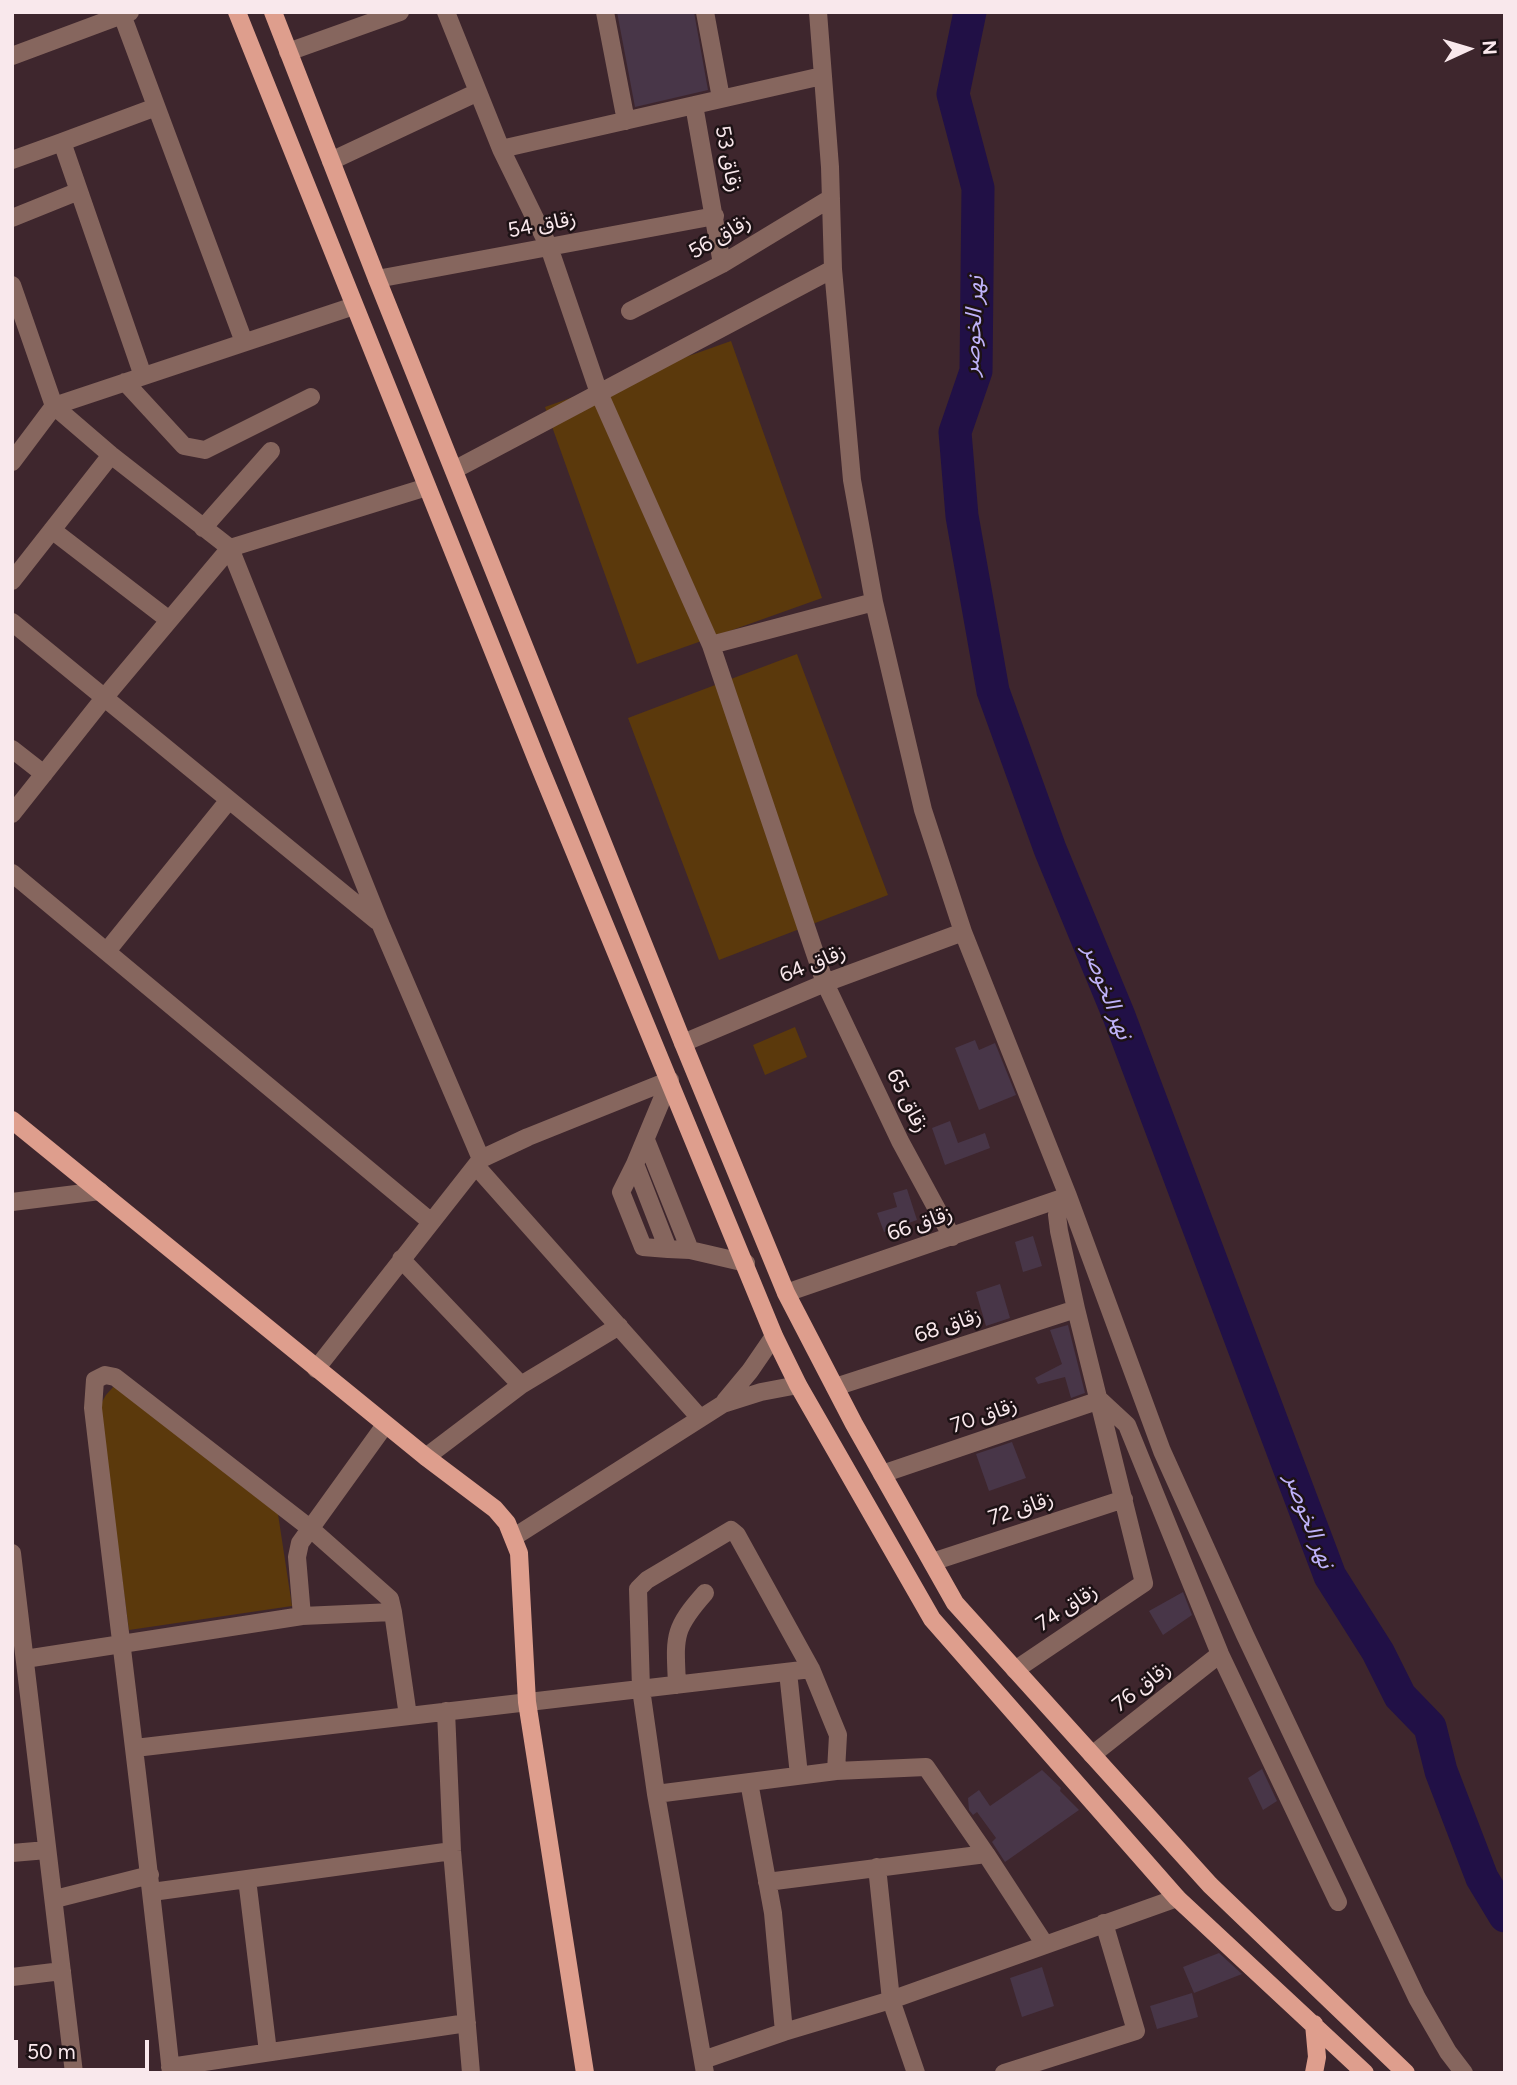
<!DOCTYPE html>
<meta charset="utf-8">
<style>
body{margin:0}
#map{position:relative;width:1517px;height:2085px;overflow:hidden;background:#3e262d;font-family:Figtree,sans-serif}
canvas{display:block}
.frame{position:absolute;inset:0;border:14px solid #f9e8ec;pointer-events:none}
.north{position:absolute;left:1433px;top:14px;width:70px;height:70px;-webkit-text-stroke:5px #1d1215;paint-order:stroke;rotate:86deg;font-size:19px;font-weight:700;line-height:28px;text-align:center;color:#f9e8ec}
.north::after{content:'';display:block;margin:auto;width:24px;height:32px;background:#f9e8ec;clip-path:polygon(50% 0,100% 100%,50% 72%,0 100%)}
.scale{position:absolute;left:14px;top:2040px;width:135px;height:32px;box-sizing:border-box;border:4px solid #f9e8ec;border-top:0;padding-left:9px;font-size:21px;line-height:24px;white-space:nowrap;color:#f9e8ec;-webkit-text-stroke:5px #1d1215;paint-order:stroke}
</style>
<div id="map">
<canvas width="1517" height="2085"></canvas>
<div class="frame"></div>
<div class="north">N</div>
<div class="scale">50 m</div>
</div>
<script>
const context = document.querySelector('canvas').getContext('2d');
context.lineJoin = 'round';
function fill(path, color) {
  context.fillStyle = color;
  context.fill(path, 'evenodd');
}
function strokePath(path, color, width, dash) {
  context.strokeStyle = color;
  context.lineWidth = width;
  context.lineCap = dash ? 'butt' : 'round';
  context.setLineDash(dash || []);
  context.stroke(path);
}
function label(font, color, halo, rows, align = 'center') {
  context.font = font + ' Figtree,"Noto Sans Arabic",sans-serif';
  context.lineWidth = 5;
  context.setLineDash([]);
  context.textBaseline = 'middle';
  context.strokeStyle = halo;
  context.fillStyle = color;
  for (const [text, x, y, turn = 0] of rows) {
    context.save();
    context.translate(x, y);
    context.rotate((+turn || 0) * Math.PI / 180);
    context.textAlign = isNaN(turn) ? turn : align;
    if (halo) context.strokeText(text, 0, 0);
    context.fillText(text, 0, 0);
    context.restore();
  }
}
fill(new Path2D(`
 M731 341 822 598 637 664 545 407Z
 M797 654 888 895 719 960 628 718Z
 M795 1027 807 1057 765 1075 753 1045Z
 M114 1386 278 1514 292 1606 129 1630 99 1407 106 1395Z`), '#5b390c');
strokePath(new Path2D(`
 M970 12 953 94 978 188 976 371 955 432 962 516 993 691 1050 849 1119 1016 1330 1576 1378 1652 1400 1696 1430 1727 1441 1771 1482 1878 1505 1916`), '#211046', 33);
fill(new Path2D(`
 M617 12H694L708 90 635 107Z
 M975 1040 979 1050 995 1043 1016 1095 979 1110 955 1048Z
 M950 1121 958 1143 985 1133 990 1148 945 1165 932 1128Z
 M907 1189 917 1220 884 1232 877 1213 897 1207 893 1193Z
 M1033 1236 1042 1266 1023 1272 1015 1242Z
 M1000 1284 1010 1318 986 1326 976 1292Z
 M1068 1325 1085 1393 1071 1398 1065 1377 1038 1384 1035 1378 1062 1364 1050 1330Z
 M1012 1442 1026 1478 989 1491 976 1454Z
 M1183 1592 1192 1615 1163 1635 1149 1611Z
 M1262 1769 1277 1801 1263 1810 1248 1778Z
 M1042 1770 1061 1788 1060 1791 1079 1810 1005 1862 992 1842 996 1838 977 1812 973 1815 969 1810 968 1798 979 1790 990 1806Z
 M1219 1953 1242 1974 1194 1993 1183 1967Z
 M1042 1967 1054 2006 1022 2017 1010 1978Z
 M1192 1993 1198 2017 1157 2029 1150 2006Z`), '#483648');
strokePath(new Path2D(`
 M121 12 244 342
 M446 12 501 149 549 247 599 393 711 645 825 983 900 1141 952 1237
 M605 12 626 121
 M705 12 721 98
 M818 12 830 167 833 269 852 480 874 602 923 810 963 932 1068 1196 1162 1451 1245 1635 1417 1998 1448 2052 1464 2073
 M288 52 400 12
 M12 56 130 12
 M694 105 722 264
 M501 149 822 76
 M12 160 62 142
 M331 161 478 92
 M12 218 79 191
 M377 279 715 216
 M12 285 54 406 111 455 230 548 380 923 481 1159
 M630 311 722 264 831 198
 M143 376 62 142 156 107
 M125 382 184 446 205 450 311 397
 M12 462 54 406 354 306
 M454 470 833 269
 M203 528 271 451
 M52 530 169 620
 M12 581 111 455
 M12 622 377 921
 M711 645 874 602
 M12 749 44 774
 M12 814 104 698 230 548 427 487
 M12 873 430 1221
 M107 951 229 800
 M683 1043 825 983 963 932
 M670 1080 635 1164 668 1249 690 1250 746 1263
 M646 1140 690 1250
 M635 1164 621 1192 643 1247 668 1249
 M476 1166 700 1418
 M12 1202 100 1191
 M401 1259 521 1385
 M786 1293 1068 1196
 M316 1369 481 1159 528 1137 670 1080
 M835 1387 1076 1309
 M725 1401 750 1371 774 1336
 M426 1457 521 1385 619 1326
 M882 1474 1100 1400 1127 1425 1220 1654 1338 1902
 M514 1537 723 1404 761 1392 798 1385
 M12 1553 74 2073
 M932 1562 1124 1499
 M393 1612 408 1716
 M302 1616 297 1557 300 1543 385 1425
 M25 1659 302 1616 393 1612 390 1599 311 1529 115 1377 105 1375 95 1380 93 1408C119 1630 148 1851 171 2073
 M1015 1670 1144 1583 1076 1309 1059 1231 1057 1215 1068 1196
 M788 1672 799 1775
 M677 1685C675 1637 672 1630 705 1593
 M446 1711 452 1851 471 2073
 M135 1748 811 1669
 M1092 1755 1220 1654
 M749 1782 773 1913 784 2032
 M656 1794 836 1771 926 1767 986 1854 1044 1943
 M12 1853 47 1850
 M877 1867 891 2000 916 2073
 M247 1879 268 2052
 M767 1882 986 1854
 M152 1892 452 1851
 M55 1899 150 1875
 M12 1977 62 1971
 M703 2060 784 2032 891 2000 1177 1898
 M170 2067 467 2023
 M705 2073 656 1794 641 1689 638 1589 647 1580 731 1530 737 1535 811 1669 838 1735 836 1771
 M1004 2073 1136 2031 1104 1923`), '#86665e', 18);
strokePath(new Path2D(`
 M237 12 538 763 774 1336 798 1385 932 1619 1177 1898 1365 2073
 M273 12 377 279 683 1043 786 1293 854 1424 955 1603 1210 1885 1406 2073
 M12 1120 426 1457 495 1509 507 1523 519 1553 527 1702 585 2073
 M1314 2073 1317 2057 1314 2024`), '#de9e8d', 18);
label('21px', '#f9e8ec', '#1d1215', [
 ["زقاق 53",728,159,79],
 ["زقاق 54",542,225,-11],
 ["زقاق 56",720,237,-30],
 ["زقاق 64",813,964,-22],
 ["زقاق 65",907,1101,64],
 ["زقاق 66",920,1224,-19],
 ["زقاق 68",948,1326,-18],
 ["زقاق 70",984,1416,-19],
 ["زقاق 72",1021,1509,-18],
 ["زقاق 74",1067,1608,-33],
 ["زقاق 76",1142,1687,-38]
]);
label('italic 23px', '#bfb2f9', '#1d1215', [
 ["نهر الخوصر",974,326,-87],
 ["نهر الخوصر",1107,992,69],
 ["نهر الخوصر",1309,1521,69]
]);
</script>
